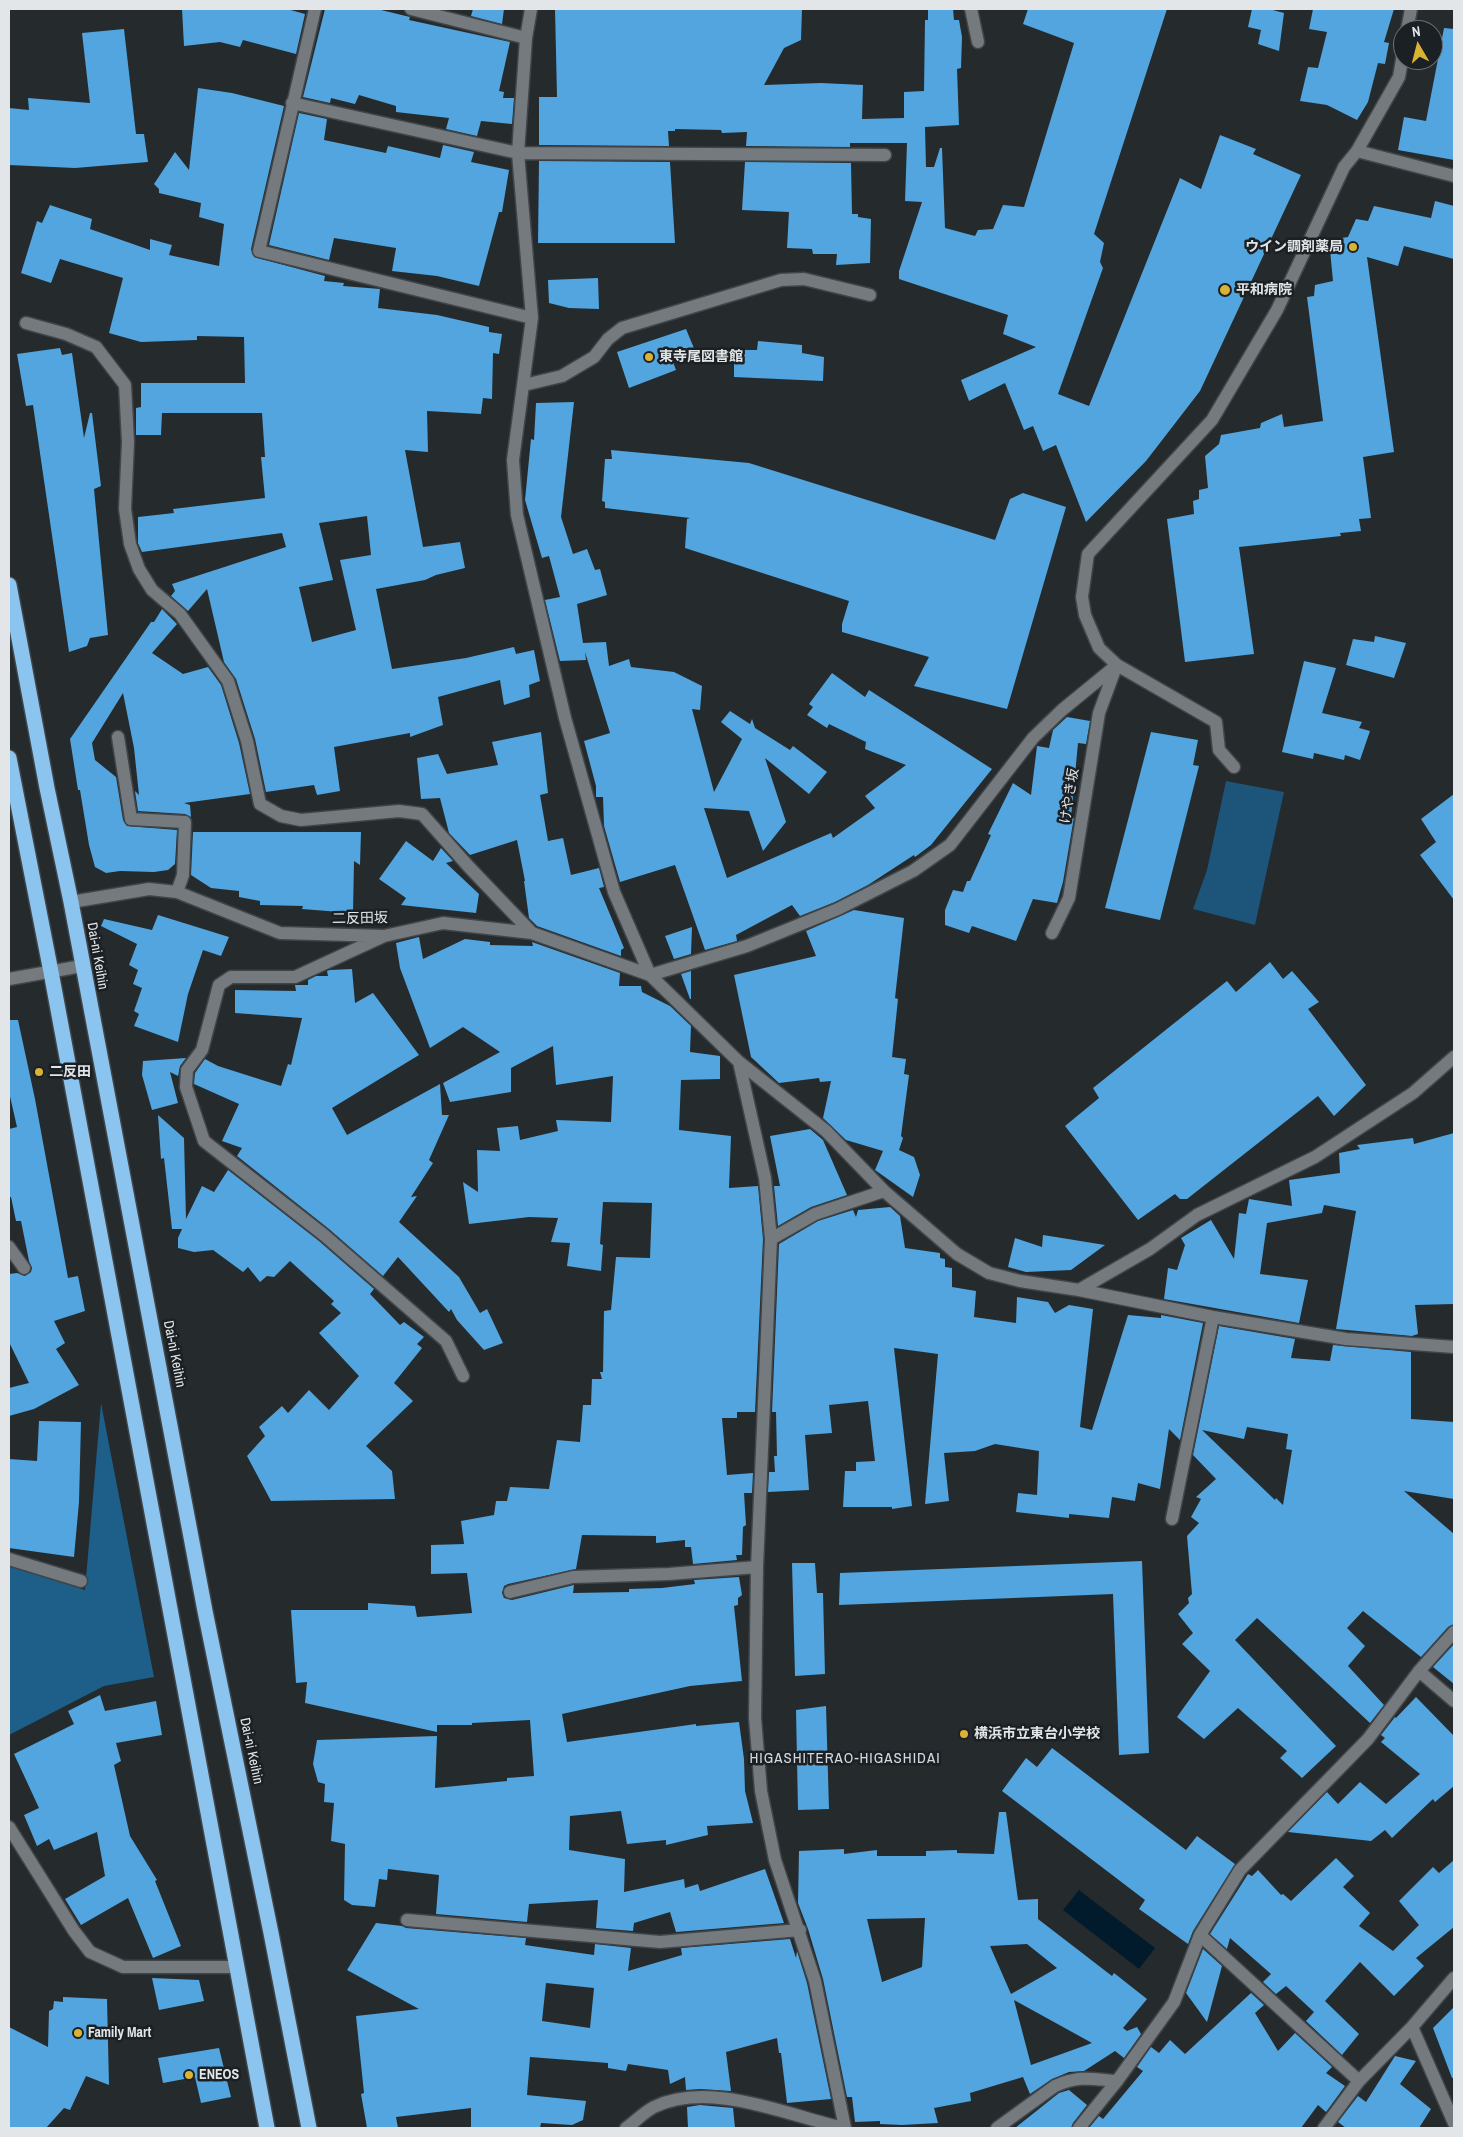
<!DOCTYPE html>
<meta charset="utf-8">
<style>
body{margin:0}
#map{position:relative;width:1463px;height:2137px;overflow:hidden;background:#252a2d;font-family:"Archivo Narrow",sans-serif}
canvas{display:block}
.frame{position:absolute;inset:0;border:10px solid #e3e6e8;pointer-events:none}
.north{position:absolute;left:1393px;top:20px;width:50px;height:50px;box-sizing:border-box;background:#1b2024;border:1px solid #6b6f72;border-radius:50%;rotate:352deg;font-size:14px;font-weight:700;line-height:20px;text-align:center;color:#e3e6e8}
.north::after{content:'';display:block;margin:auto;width:18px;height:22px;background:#d9b334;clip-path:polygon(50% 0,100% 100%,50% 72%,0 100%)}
</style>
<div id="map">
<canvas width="1463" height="2137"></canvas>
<div class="frame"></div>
<div class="north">N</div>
</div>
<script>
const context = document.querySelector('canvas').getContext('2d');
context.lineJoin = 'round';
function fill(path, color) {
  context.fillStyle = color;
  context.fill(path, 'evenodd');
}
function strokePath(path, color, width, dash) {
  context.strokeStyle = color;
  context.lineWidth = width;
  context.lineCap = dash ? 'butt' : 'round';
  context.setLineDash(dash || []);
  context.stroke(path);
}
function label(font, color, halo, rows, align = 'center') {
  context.font = font + ' "Archivo Narrow","Noto Sans JP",sans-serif';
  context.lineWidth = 5;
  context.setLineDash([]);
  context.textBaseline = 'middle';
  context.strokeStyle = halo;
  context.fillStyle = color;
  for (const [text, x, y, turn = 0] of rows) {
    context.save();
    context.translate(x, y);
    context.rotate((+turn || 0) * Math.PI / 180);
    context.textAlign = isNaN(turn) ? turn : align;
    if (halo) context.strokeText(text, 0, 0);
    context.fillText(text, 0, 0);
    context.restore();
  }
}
fill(new Path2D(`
 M1226 781 1284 792 1255 925 1193 909 1207 870Z`), '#1d5479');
fill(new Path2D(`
 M101 1403 154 1677 104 1686 9 1735V1566L85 1590Z`), '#1d5f89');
fill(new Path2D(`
 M1079 1890 1155 1948 1139 1969 1063 1910Z`), '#021b2c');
fill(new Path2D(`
 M182 9H287L305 14 296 54 243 40 240 47 220 42 184 46Z
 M325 9H377L410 17 409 20 510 42 499 91 504 92 503 98H514L512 124 481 121 477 136 446 129 449 118 396 112V106L359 95 355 104 331 98 330 103 303 97Z
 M473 9H504L502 24 471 16Z
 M555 9H802L801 40 784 48 764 85 821 83 863 85 862 119 904 118V92L924 91 925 20H928V9H953L954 20H959L962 37 961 68 957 69 959 125 925 127 926 167H934L940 148H942L945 228 975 236 978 230 993 229 1003 205 1024 207 1074 43 1023 24 1028 9H1167L1094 234 1104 243 1100 262 1103 268 1058 394 1089 406 1180 178 1201 189 1220 135 1256 149 1253 154 1301 175 1200 391 1146 461 1086 522 1056 445 1043 451 1033 426 1024 430 1005 383 969 401 961 380 1036 347 1003 334 1008 315 899 279V271L922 202 905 201 907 143H850V147L746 146 747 132 722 133 721 130 675 129V131H668L669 146 539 145V97H557Z
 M1252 9H1269L1284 13 1279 51 1258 44 1261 30 1248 27Z
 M1313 9H1394L1384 42 1389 43 1385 64 1378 63 1368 102 1357 120 1327 105 1300 101 1308 67 1318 68 1327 32 1309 29Z
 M1444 28 1454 29V160L1398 150 1404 117 1426 121Z
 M124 29 136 134H144L148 162 75 168 9 165V108L29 110 28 98 90 103 82 33Z
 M198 88 232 93 284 106 251 249 254 257 325 276 324 281 344 283 343 286 380 289 378 308 437 315 489 327V332L502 334 499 354 493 353 492 399 483 398 481 414 427 411 428 452 405 450 423 547 460 542 465 568 436 575 425 580 376 589 392 669 466 658 514 647 516 654 534 650 540 681 529 685 530 697 504 705 500 680 438 697 443 725 410 737V733L334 747 340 791 317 795 314 785 266 792 255 739 236 679 224 662 207 589 188 611 171 596 175 591 172 584 286 547 282 533 142 552 138 543V517L174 513 173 509 265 498 261 457H265L262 413H162L161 435H136V408L141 407V383H245L244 337 197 336V340L141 342 109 333 123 278 60 259 51 283 21 273 37 221 42 223 50 205 92 219 90 229 150 250V239L172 245 169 255 219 266 224 224 199 217 201 203 159 193V189L154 184 175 152 189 170ZM367 516 371 555 340 560 356 630 312 642 299 587 333 580 319 523Z
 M299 113 327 119 324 140 386 153 388 146 440 158 443 145 474 152 471 162 509 170 502 212H499L479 286 437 276 392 271 396 248 334 238 329 260 269 245Z
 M539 161 670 162 675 243H538Z
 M745 162 851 163 852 214H858V217L871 219 870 263 836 265 837 254H813L812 249 787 248 789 212 742 210Z
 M1435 201 1454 206V259L1404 246 1398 266 1367 257 1394 452 1363 457 1371 518 1359 519 1361 531 1340 533 1341 536 1239 547 1254 654 1185 662 1167 519 1194 514 1193 501 1199 499V490L1208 488 1205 456 1219 444 1221 435 1260 428 1261 423 1282 414 1284 427 1323 421 1307 297 1314 296 1315 285 1333 281 1329 240 1348 237 1356 219 1368 221 1374 206 1431 218Z
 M598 278 599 309 569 308 549 303 548 280Z
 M686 329 696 353 673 362 676 370 629 388 617 352Z
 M758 341 802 345V353L824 357 823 381 734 377V350H757Z
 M60 348 62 355 72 353 84 438 90 413H92L101 486 94 489 108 635 90 638 87 646 69 652 33 405 26 406 17 354Z
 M574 402 561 517 573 554 587 549 595 570 600 569 607 595 577 604 583 643 606 642 609 666 629 659 631 667 674 672 702 686 700 710 692 709 714 792 742 739 721 722 730 711 750 724 752 719 755 728 790 750 793 746 827 772 809 794 765 758 786 822 763 851 749 811 704 808 727 878 831 833 833 838 875 808 865 796 906 765 865 749 866 742 829 724 827 728 807 715 813 707 809 704 832 673 865 697 869 690 992 769 931 845 915 857 914 855 868 885 835 902 800 916 792 905 736 935 737 941 705 950 675 865 620 882 604 826 603 797H596V786L584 741 610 733 585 652 586 660 560 661 545 600 560 597 549 556 542 558 525 500 531 439 534 440 536 403Z
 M611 450 749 463 995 540 1010 499 1023 493 1066 507 1007 709 914 686 929 657 842 632V624L849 601 685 548 687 519 690 518 605 508V502L602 501 605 459H612Z
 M162 609 177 624 152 653 183 674 208 667 221 685 239 743 250 794 184 803 190 805 191 817 185 814 138 811 135 791 139 795 134 748 123 693 92 743 95 760 116 777 123 820 127 826 177 830 175 864 168 870 154 872 120 871 106 873 95 867 89 845 80 790H78L70 739 151 622H154Z
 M1375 636 1406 643 1394 678 1346 665 1353 639 1374 642Z
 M1304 661 1336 668 1322 713 1362 722 1359 728 1370 731 1360 760 1345 755 1344 760 1314 753 1313 759 1282 752Z
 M1067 717 1090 721 1086 744 1078 743 1071 817H1074L1063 882 1057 903 1033 899 1016 941 972 926 969 933 945 925V910L953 890 963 892 967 881H970L991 835 988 834 1013 783 1031 795 1037 746 1049 748 1053 730Z
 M541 732 548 793 540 795 548 841 563 838 571 875 599 868 604 887 599 888 624 948 621 950V956L537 926 529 918 524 881H525L517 840 470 855 449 833 440 798 421 799 417 758 438 754 447 774 498 765 492 742Z
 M1151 732 1198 740 1193 765 1199 766 1160 920 1105 908Z
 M1454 794V900L1420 855 1436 842 1421 819Z
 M193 832H361L360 865 354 861 353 913 302 909 303 906 260 905V901L239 897V891L211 888 191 875Z
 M406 841 433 861 441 848 453 861 446 863 479 894 476 913 401 905 406 898 379 879Z
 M854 910 904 918 895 998 898 999 892 1057 906 1059 904 1074 909 1075 901 1136 903 1138 899 1150 914 1157 920 1175 913 1197 875 1170 883 1151 846 1140 823 1118 831 1081 820 1082 819 1078 779 1083 751 1057 734 975 816 956 806 931Z
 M158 915 229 937 221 956 203 950 188 994 178 1042 134 1026 139 1014 134 1011 142 988 133 984 138 970 129 965 137 944 101 926 104 919 152 930Z
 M692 927 691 954 674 959 665 936Z
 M419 937 423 959 465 939 490 942V945L533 946 532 942 620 973 619 986H641L642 992 670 1006 691 1026 690 1052 720 1056V1079L681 1080 679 1130 731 1136 729 1188 758 1186 763 1239 755 1412H737V1418H722L727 1475 753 1473 752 1493H744L746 1525 743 1527 742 1555H736L737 1560 693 1564 691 1547H685V1540L656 1543V1536L582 1535 576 1569 508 1584 504 1586 502 1593 504 1598 512 1600 574 1585 573 1593 629 1592V1589L662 1588 695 1584 694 1580 739 1577 742 1595 738 1598V1605L734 1606 742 1681 690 1686 562 1714 567 1742 696 1724V1726L739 1722 744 1759 745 1791 753 1823 707 1826 708 1835 666 1845V1840L627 1844 621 1811 570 1816 569 1850 625 1859 624 1892 684 1879 685 1888 698 1884 700 1891 765 1869 784 1923 676 1932 670 1912 634 1923 633 1931 596 1928 598 1900 529 1904 527 1922 436 1914 439 1875 388 1869 387 1880 379 1879 375 1907 352 1905 344 1900 345 1844 331 1841 334 1803 324 1802 325 1784 318 1782 313 1764 317 1740 437 1736 435 1788 507 1781V1778L534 1776 530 1720 472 1723V1725H437V1732L305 1703 307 1682 296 1683 291 1610H368V1603L415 1606 417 1617 472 1613 467 1573 431 1574V1545L464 1544 461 1521 494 1515 496 1501H507L510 1487 549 1489 557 1440 580 1442 583 1405H591L592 1379H602L600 1372H603L604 1311 611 1310 616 1257 650 1258 652 1203 603 1202 600 1244 603 1245 601 1271 567 1266 570 1243 551 1242 558 1218 529 1217 469 1224 463 1182 478 1192 477 1150 500 1151 497 1128 518 1126 520 1140 558 1131 556 1120 611 1122 613 1076 556 1085 553 1046 511 1068V1092L450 1102 443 1083 500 1052 463 1027 430 1048 400 968 396 943Z
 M1270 962 1283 979 1292 971 1319 1002 1308 1009 1366 1085 1334 1116 1318 1096 1187 1199H1180L1175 1194 1138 1220 1065 1126 1099 1098 1093 1088 1227 981 1236 992Z
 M352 969 355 1003 373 993 419 1055 332 1108 347 1135 440 1084 442 1115H449L429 1160 433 1163 411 1197 417 1196 399 1222 459 1277 480 1313 487 1309 503 1343 484 1350 457 1320 451 1309 449 1312 398 1257 383 1276 329 1229 237 1156 242 1148 222 1141 239 1104 194 1084 195 1073 205 1059 218 1066 281 1086 288 1064 291 1065 302 1018 235 1013V990L296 991 295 985H308V980L316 976H328L327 971 330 970Z
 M691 971V999H690L681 974Z
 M9 1020H18L35 1099 68 1278 78 1276 85 1311 54 1321 65 1343 56 1349 79 1385 34 1409 9 1416V1388L29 1383 9 1342V1274L17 1273 25 1276 31 1272 32 1268 29 1261 21 1221H16L11 1197H9V1129L17 1127 9 1092Z
 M186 1058 180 1066 178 1076 170 1072 178 1103 152 1110 142 1075 143 1061Z
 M158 1115 184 1138 186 1219 202 1186 214 1192 228 1170 319 1241 374 1289 370 1294 400 1325 404 1322 424 1337 417 1344 422 1348 394 1383 413 1401 366 1446 392 1471 395 1499 271 1501 247 1456 265 1436 259 1427 282 1406 288 1413 309 1390 329 1410 359 1376 319 1333 341 1313 331 1304 334 1301 290 1261 274 1277 267 1276 260 1282 248 1267 243 1272 213 1250 194 1252 178 1248V1238L182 1229H172L164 1158 161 1159Z
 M810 1129 823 1140 847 1195 811 1207 778 1226 774 1186H780L770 1136Z
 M1454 1133V1304L1415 1305 1418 1334 1412 1336 1336 1329 1356 1211 1324 1205 1322 1213 1267 1223 1260 1274 1308 1280 1299 1323 1164 1299 1168 1268 1177 1270 1185 1245 1181 1238 1211 1220 1234 1259 1239 1213 1246 1214 1249 1199 1292 1206 1289 1180 1340 1173 1339 1153 1360 1149 1357 1145 1413 1138 1414 1144Z
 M890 1207 900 1216 905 1248 940 1253V1258L945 1259V1267L952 1268V1287L976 1291 974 1317 1016 1323 1017 1297 1048 1302 1055 1313 1069 1305 1093 1309 1080 1427 1092 1430 1128 1315 1161 1318V1315L1203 1323 1180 1440 1169 1429 1160 1489 1138 1483 1135 1501 1112 1497 1109 1518 1069 1514V1518L1016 1512 1018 1493 1037 1495 1039 1451 995 1444 975 1451 944 1453 949 1501 925 1504 938 1354 894 1348 912 1506 892 1509V1507H843L845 1471H856V1462L875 1461 868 1401 829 1405 832 1433 805 1435 809 1490 768 1492 769 1472H775L774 1456H777L776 1412H772L779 1244 818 1221 853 1210 856 1217 858 1210Z
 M1043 1235 1068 1239 1105 1245 1071 1270 1026 1272 1008 1267 1015 1238 1042 1247Z
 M1219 1326 1295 1339 1291 1358 1330 1361 1333 1345 1411 1352V1419L1454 1422V1499L1404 1491 1454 1534V1624L1448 1627 1421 1657 1363 1611 1347 1628 1365 1646 1348 1666 1384 1705 1370 1723 1257 1618 1235 1640 1336 1746 1302 1778 1280 1758 1287 1751 1238 1708 1204 1739 1177 1717 1210 1671 1182 1644 1193 1633 1178 1614 1189 1603 1188 1598 1192 1594 1187 1536 1199 1523 1191 1517 1201 1499 1196 1497 1216 1479 1193 1455ZM1247 1427 1288 1434 1286 1449 1292 1450 1283 1505 1276 1498 1275 1500 1202 1430 1244 1439Z
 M39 1421 81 1422 79 1502 74 1557 9 1548V1459L37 1461Z
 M1142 1561 1149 1753 1119 1755 1113 1594 839 1605 840 1573Z
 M792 1563H815L817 1593H823L825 1674 795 1676Z
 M1454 1644V1684L1433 1667Z
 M100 1695 105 1711 156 1701 162 1735 116 1743 121 1761 114 1765 130 1836 157 1880 155 1881 181 1946 153 1958 128 1898 81 1925 65 1899 105 1876 97 1832 54 1850 49 1839 37 1846 24 1815 39 1808 14 1754 74 1724 68 1711Z
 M1416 1697 1454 1736V1786L1435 1802 1433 1799 1392 1838 1385 1830 1371 1841 1288 1832 1327 1792 1338 1804 1360 1782 1386 1804 1420 1774 1381 1742 1385 1738 1381 1735 1395 1717 1396 1718Z
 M826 1706 829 1809 798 1810 796 1710Z
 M1052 1748 1186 1850 1197 1836 1235 1864 1193 1931 1188 1944 1139 1909 1145 1900 1002 1791 1026 1758 1037 1767Z
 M999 1812H1006L1018 1900 1038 1899V1919L1112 1976 1114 1973 1147 1999 1123 2028 1127 2031 1137 2027 1141 2034 1124 2058 1115 2051 1084 2071 1069 2072 1052 2079 1030 2094 1023 2077 970 2093 971 2101 934 2108 938 2123 902 2125 880 2124V2121L855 2122 852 2097H847L823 1979 808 1929 798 1903 799 1851 844 1849V1854L877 1850V1856H926V1851L957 1850V1853L994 1854ZM925 1918 922 1967 882 1982 867 1919ZM1027 1944 1057 1968 1011 1994 990 1946ZM1014 2000 1092 2043 1031 2065Z
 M1336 1858 1354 1876 1343 1887 1370 1913 1359 1926 1393 1951 1419 1925 1399 1901 1433 1867 1439 1873 1454 1860V1927L1416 1958 1424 1966 1394 1996 1360 1962 1325 2001 1359 2034 1342 2055 1306 2021 1314 2012 1286 1986 1276 1994 1263 1982 1271 1974 1230 1938 1227 1949 1210 1934 1248 1874 1252 1876 1258 1870 1281 1895 1283 1894 1291 1901Z
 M376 1923 402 1926 406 1928 526 1938 525 1945 594 1955 595 1944 631 1948 628 1971 682 1955 681 1948 790 1939 796 1958 797 1951 807 1983 831 2099 787 2103 781 2053H779L777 2038 726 2052 731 2091 700 2089 686 2090 685 2077 670 2084 668 2070 628 2064 626 2071 608 2068V2063L530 2057 527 2095 586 2101 583 2120 572 2125 541 2123 540 2128H471V2108L396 2117 398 2128H367L361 2094 364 2093 356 2016 419 2009 347 1970ZM546 1983 594 1988 590 2028 542 2021Z
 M1203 1949 1222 1966 1207 2022 1186 1993Z
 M152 1978 199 1980 204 2001 159 2010Z
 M1251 1993 1264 2005 1255 2013 1278 2051 1295 2033 1332 2067 1326 2073 1345 2086 1326 2112 1318 2105 1301 2128H1089L1099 2116 1103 2119 1143 2071 1137 2067 1151 2047 1159 2053 1170 2040 1185 2054Z
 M63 1997 107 1999 109 2085 86 2076 70 2110 64 2108 46 2128H9V2027L48 2047 49 2011 53 2009 54 2001 63 2002Z
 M1454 2007V2078H1452L1433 2028Z
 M219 2048 231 2097 201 2103 195 2077 163 2083 158 2058Z
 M1395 2056 1416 2061 1400 2084 1431 2109 1419 2128H1346L1338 2122 1358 2096 1366 2102Z
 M1069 2090 1087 2105 1073 2123 1071 2128H1015L1059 2093Z
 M700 2105 733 2108 735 2128H688L687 2107Z`), '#52a5de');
const minor = new Path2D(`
 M315 9 259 251 532 318
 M411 9 526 38
 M531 9 526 38 518 153 532 318 513 460 517 515 565 718 614 892 650 975 739 1062 826 1131 884 1191 957 1254 989 1273 1020 1281 1079 1290 1213 1317 1346 1339 1454 1347
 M971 9 978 42
 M1407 30 1411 9
 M292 103 518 153 885 155
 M1357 151 1454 176
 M26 323 66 334 96 347 125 385 128 442 125 509 130 544 139 569 152 590 180 614 228 681 247 741 260 804 281 816 301 820 399 811 422 814 469 867 532 933
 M524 385 562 376 594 357 608 339 622 328 781 280 804 279 870 295
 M118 737 131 819 185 822 183 875 177 892
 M1234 767 1219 750 1216 722 1117 665 1099 648 1085 615 1082 597 1088 554 1212 420 1277 310 1344 167 1357 151 1399 77 1403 54
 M71 902 149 889 177 892 280 933 384 936 443 923 532 933 650 975
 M1052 933 1069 898 1099 713 1116 667
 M384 936 295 977H231L219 985 202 1050 187 1070 186 1087 204 1141 324 1235 446 1341 463 1376
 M650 975 747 946 838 909 913 871 950 845 1033 738 1062 710 1117 665
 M9 979 82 966
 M739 1062 765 1178 771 1239 757 1567 755 1718 761 1791 775 1860 815 1981 845 2128
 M771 1239 815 1214 884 1191
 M9 1247 24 1268
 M1079 1290 1150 1249 1197 1215 1315 1157 1413 1093 1454 1057
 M1172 1519 1213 1317
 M9 1559 81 1581
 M510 1592 573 1577 669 1574 757 1567
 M1419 1671 1454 1701
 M9 1827 74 1931 90 1952 123 1967H235
 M407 1920 660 1942 800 1930
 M1200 1935 1359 2081
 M1412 2027 1454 2123
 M626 2128C635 2122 644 2112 654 2107 710 2080 787 2115 843 2128
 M997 2128 1055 2086C1080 2075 1091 2079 1117 2081
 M1079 2128 1117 2081 1174 2002 1200 1935 1240 1870 1368 1739 1419 1671 1454 1632
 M1324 2128 1359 2081 1412 2027 1454 1978`);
const highway = new Path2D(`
 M9 585 47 788 71 902 205 1611 271 1933 309 2128
 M9 758 51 972 267 2128`);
strokePath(minor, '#414548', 15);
strokePath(highway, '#414548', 18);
strokePath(minor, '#747a7e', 12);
strokePath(highway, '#8ac4ef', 15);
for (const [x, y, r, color] of [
 [1353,247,5,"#d9b334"],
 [1225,290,6,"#d9b334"],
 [649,357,5,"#d9b334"],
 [39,1072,5,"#d9b334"],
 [964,1734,5,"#d9b334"],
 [78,2033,5,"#d9b334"],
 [189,2075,5,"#d9b334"]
]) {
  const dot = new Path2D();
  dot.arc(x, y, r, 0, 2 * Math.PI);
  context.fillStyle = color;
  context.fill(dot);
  strokePath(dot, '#1b2024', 2);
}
label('bold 14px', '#e3e6e8', '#1b2024', [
 ["ウイン調剤薬局",1343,247,"right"],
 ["平和病院",1236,290],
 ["東寺尾図書館",659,357],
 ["二反田",49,1072],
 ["横浜市立東台小学校",974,1734],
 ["Family Mart",88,2033],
 ["ENEOS",199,2075]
], 'left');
label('14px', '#e3e6e8', '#1b2024', [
 ["けやき坂",1070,796,-81],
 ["二反田坂",360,919,-1],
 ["Dai-ni Keihin",97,956,80],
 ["Dai-ni Keihin",174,1354,79],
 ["Dai-ni Keihin",251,1751,78]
]);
context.letterSpacing = '1px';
label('15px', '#d2d9de', '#1b2024', [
 ["HIGASHITERAO-HIGASHIDAI",845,1759]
]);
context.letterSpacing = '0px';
</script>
